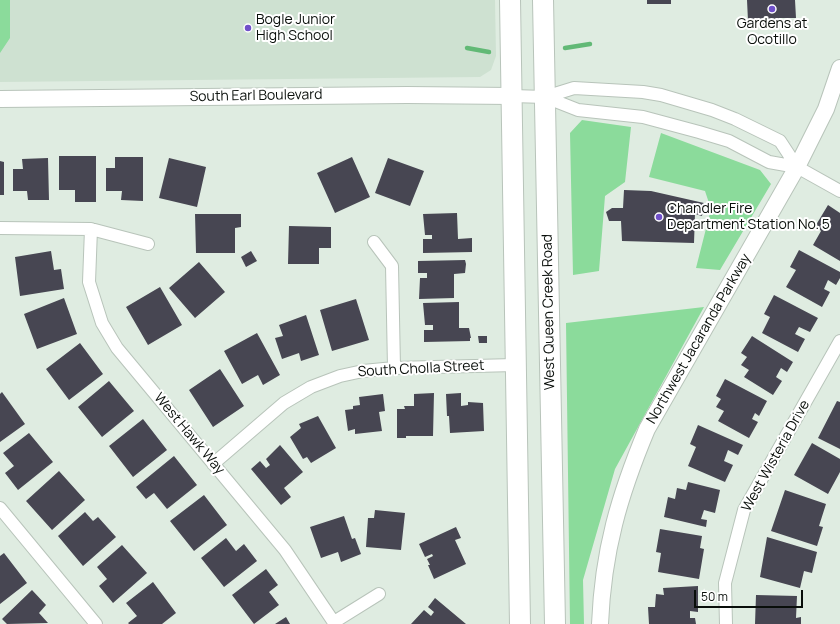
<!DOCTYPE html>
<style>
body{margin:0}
#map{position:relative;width:840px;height:624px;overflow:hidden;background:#dfece1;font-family:Manrope,sans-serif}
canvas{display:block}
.scale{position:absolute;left:694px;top:590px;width:109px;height:18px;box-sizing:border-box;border:2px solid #090e0a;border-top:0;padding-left:5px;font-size:12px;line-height:14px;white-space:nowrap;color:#090e0a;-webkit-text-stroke:3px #fff;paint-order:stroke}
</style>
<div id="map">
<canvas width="840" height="624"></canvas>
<div class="scale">50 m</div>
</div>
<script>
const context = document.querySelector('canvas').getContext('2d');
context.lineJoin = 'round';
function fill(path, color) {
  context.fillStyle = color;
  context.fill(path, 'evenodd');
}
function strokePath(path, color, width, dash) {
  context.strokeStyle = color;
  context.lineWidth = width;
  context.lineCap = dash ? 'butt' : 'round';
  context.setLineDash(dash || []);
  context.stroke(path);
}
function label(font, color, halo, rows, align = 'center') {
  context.font = font + ' Manrope,sans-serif';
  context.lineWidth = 4;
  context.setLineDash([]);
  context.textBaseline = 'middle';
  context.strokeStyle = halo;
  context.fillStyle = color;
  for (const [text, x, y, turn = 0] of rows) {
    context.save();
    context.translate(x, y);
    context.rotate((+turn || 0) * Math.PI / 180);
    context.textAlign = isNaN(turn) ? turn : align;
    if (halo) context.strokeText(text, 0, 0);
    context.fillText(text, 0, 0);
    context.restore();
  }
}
fill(new Path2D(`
 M0 0H495L496 56 491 70 480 77 0 82Z`), '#cee1d1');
fill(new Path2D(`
 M0 0H10V38L0 53Z
 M582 120 631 127 625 182 605 196 599 271 573 275 570 133Z
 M661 133 760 170 771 184 720 270 696 268 711 209 705 191 649 177Z
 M704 307 615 469 583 580 584 624H570L566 323Z`), '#8bdb9b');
strokePath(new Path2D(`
 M467 48 489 52
 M565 48 590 44`), '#62b976', 4.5);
fill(new Path2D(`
 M647 0H671V4H647Z
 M747 0H795L796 18H779V26H758V20L748 21Z
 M59 156H96V202H75V190H59Z
 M115 157H143V201L121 200 122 191H106V168H115Z
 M352 157 370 197 335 213 317 173Z
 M48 158 49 200H28L27 191H13V169H23L22 159Z
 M169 158 206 167 197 207 159 198Z
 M388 158 424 171 410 206 375 193Z
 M0 161 4 162V195H0Z
 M624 190 651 191 704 203 702 216 695 214 694 243 622 241 621 221H609L606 212 612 208H623Z
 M828 205 840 213V261L813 245 821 231 816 225Z
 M457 213 458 239 472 238V252L423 253V239H432V235H425L423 214Z
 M195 214H241V227L235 228V253H196Z
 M289 226 331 227V248H319V264H288Z
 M799 250 840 272V278L836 285 828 280 824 289 830 292 822 307 786 287 796 270 790 267Z
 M51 251 54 270 61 269 64 289 20 296 15 257Z
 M251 251 257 261 246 267 241 257Z
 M465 260 466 264 465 273 454 274V298L419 299 420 278H427V273H418V261Z
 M199 262 225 292 195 318 169 288Z
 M160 287 182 325 148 345 126 307Z
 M774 295 818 318 810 332 799 327 795 334 805 339 798 352 762 333 770 317 764 314Z
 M64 298 77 334 37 349 24 314Z
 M356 299 369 340 332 351 320 310Z
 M459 302V328H469L471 338H470V341L424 342V330H433V325H425L423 303Z
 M306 315 319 355 301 361 299 353 282 359 275 338 283 336 279 325Z
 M257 333 280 375 263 385 258 375 242 384 224 351Z
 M478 336H487V343H479Z
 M752 336 793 362 787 372 781 368 776 377 782 381 773 395 744 377 749 370 741 365 747 357 741 353Z
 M80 343 103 374 69 400 46 369Z
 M220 369 244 406 213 427 189 390Z
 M725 379 767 401 759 416 755 413 752 419 758 422 749 438 718 421 724 411 716 407 721 399 716 396Z
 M109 381 134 411 102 437 78 407Z
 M2 392 25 424 0 442V394Z
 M434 393 433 436H406V438H397V409H405L404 406H414V394Z
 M461 393V406L468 405V402L483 403 484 431 450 433 449 416H447L446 394Z
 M383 394 385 411 379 412 382 431 355 434V429L348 431 345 410 353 409V406L360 405 359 397Z
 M837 401 840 402V449L818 438Z
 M318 416 336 448 311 463 307 457 303 459 290 437 301 428 299 424Z
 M143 419 167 450 133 477 109 446Z
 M698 425 743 445 738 455 728 450 724 461 733 465 725 482 688 466 696 447 690 444Z
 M29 433 53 462 18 490 5 473 14 466 3 453Z
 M812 443 840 459V472L828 494 794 475Z
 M280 445 303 472 284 488 291 497 281 505 251 469 260 461 266 468 270 465 266 459Z
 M174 456 197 485 167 509 154 493 146 499 136 487Z
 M59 471 85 500 52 530 26 501Z
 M688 482 720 490 715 513 704 510 701 519 707 520 706 527 664 517 668 497 675 499 677 488 686 490Z
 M785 490 826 504 819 526 823 527 817 546 771 531Z
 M204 495 227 525 194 551 170 521Z
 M375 510 405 513 401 550 366 547 368 518H374Z
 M85 512 93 521 98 517 116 537 83 566 58 536Z
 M344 516 352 539 355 538 361 554 341 562 338 552 321 558 310 527Z
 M456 527 461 538 455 540 466 564 434 579 428 565H430L427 559 433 556 432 554 425 557 419 544Z
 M660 529 702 536 700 548 704 549 699 579 658 572 661 553 656 552Z
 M767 537 817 552 812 573 804 571 800 588 760 577Z
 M226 538 236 551 244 544 257 561 224 587 201 558Z
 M122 545 147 573 113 603 99 586 107 579 97 567Z
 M4 553 27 583 0 604V556Z
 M266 569 278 585 269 592 279 605 254 624 232 595Z
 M153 582 176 613 162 624H129L128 623 137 616 126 603Z
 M698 586V612L690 611V618H695L696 624H649L648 607H655L656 594 664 595 663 588Z
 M32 590 46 605 39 613 48 623 7 624 2 619Z
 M756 595 797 596 796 618 801 617V624H755Z
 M435 598 466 624H411L424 610 431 616 434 612 428 607Z
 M286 617 290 624H275Z`), '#474652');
const minor = new Path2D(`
 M512 96 545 97 574 88 643 92 661 95 712 110 735 119 780 141 797 167
 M545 97 578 110 643 117 699 132 729 141 769 162 797 167 840 191
 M0 228 91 229 148 244
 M91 229 89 282 102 323 117 348 285 550 335 624
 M374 242 392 266 394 368
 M213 464 284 403 311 387 340 376 363 371 394 368 515 365
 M0 508 96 624
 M334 622 379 594
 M726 624 725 583 744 510 840 341`);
const tertiary = new Path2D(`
 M0 99 407 95 512 96
 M600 624C603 551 619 496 647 429L797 167 826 109 840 68`);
const primary = new Path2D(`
 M510 0 520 624
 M543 0 555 624`);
strokePath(minor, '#b8c4ba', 14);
strokePath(tertiary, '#b8c4ba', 18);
strokePath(primary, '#b8c4ba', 22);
strokePath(minor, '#fff', 12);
strokePath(tertiary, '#fff', 16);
strokePath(primary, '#fff', 20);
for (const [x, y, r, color] of [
 [772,9,4,"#7050c9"],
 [248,28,4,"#7050c9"],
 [659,217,4,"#7050c9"]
]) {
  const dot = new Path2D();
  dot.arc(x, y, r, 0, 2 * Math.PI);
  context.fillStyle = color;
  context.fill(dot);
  strokePath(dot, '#fff', 1.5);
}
label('14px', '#090e0a', '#fff', [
 ["Bogle Junior",256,20],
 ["High School",256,36],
 ["Gardens at",772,24,"center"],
 ["Ocotillo",772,40,"center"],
 ["Chandler Fire",667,209],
 ["Department Station No. 5",667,225]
], 'left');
label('14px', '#090e0a', '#fff', [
 ["South Earl Boulevard",256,96,-1],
 ["West Queen Creek Road",549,312,-91],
 ["Northwest Jacaranda Parkway",699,339,-60],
 ["South Cholla Street",421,369,-3],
 ["West Hawk Way",189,434,50],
 ["West Wisteria Drive",776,456,-61]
]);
</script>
